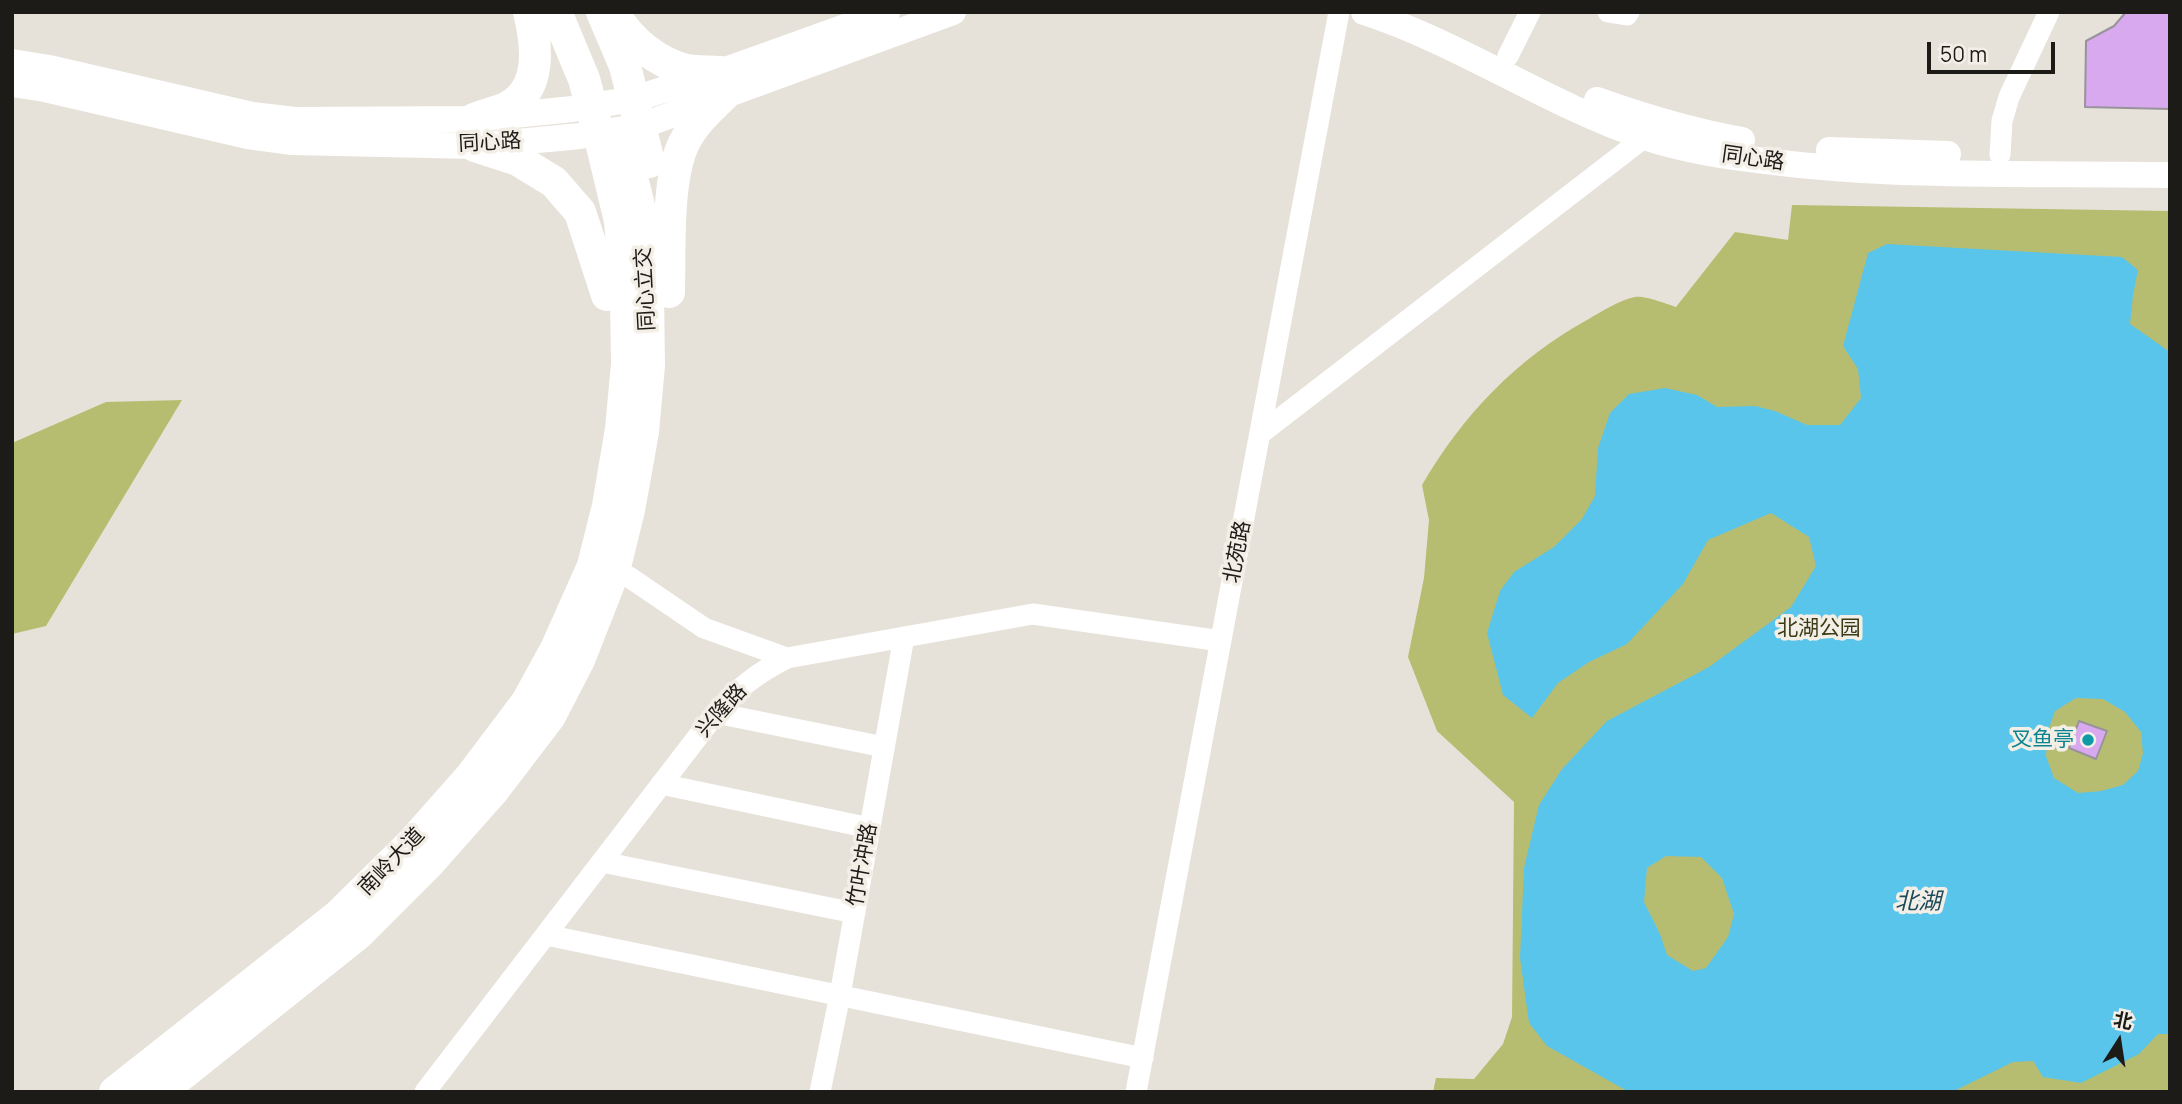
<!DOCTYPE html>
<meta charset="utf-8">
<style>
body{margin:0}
#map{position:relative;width:2182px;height:1104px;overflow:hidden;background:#e7e2d9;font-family:Manrope,"Noto Sans SC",sans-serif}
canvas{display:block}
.frame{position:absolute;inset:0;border:14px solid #1d1b18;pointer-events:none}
.north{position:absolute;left:2084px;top:1006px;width:70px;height:70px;-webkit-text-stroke:5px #f4efe6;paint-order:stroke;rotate:12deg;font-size:19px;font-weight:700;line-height:28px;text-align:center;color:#1d1b18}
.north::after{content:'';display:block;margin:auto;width:24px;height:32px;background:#1d1b18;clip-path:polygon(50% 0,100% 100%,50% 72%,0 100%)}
.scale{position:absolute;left:1927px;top:42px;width:128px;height:32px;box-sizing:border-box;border:4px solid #1d1b18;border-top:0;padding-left:9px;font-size:21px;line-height:24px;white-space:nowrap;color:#1d1b18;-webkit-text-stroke:5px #f4efe6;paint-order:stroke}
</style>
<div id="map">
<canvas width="2182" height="1104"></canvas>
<div class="frame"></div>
<div class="north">北</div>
<div class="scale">50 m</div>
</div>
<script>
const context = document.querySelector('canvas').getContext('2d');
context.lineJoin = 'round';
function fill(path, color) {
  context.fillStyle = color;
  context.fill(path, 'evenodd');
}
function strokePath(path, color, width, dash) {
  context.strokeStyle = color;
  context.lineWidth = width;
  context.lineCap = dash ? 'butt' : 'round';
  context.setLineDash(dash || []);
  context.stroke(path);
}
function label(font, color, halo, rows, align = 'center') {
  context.font = font + ' Manrope,"Noto Sans SC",sans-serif';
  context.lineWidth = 7;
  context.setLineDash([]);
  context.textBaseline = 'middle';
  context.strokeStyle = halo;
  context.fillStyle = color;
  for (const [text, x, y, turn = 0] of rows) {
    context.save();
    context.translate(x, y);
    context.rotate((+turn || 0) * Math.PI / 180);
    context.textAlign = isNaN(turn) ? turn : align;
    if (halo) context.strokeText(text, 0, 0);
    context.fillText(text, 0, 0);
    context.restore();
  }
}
fill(new Path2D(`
 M1792 205 2170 211V1092H1433L1436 1078 1474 1079 1503 1044 1512 1017 1514 802 1437 731 1408 657 1424 578 1429 520 1422 485C1463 415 1516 359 1587 320 1601 312 1619 300 1635 297 1644 295 1667 304 1676 307L1735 232 1788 240Z
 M182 400 46 626 12 634V443L106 402Z`), '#b7bd70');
fill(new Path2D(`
 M1887 244 2122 257 2138 270 2133 295 2130 324 2170 352V1034H2158L2139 1054 2081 1083 2043 1077 2033 1061 2013 1062 1952 1092H1629L1547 1046 1529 1023 1520 958 1524 868 1539 805 1562 769 1607 721 1709 667 1791 607 1816 566 1809 537 1771 513 1708 540 1683 584 1627 644 1589 662 1558 683 1532 718 1503 695 1487 633 1500 591 1514 572 1554 547 1582 519 1595 496 1598 448 1610 413 1629 394 1665 388 1697 395 1717 407 1755 406 1775 411 1807 425H1840L1861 398 1858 369 1843 346 1868 253ZM2076 698 2103 699 2125 712 2141 732 2143 753 2138 771 2123 785 2101 791 2078 793 2054 778 2046 756 2048 731 2055 711ZM1666 856 1701 857 1722 878 1734 914 1728 937 1706 968 1693 971 1667 955 1660 934 1644 902 1647 868Z`), '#5ac5ea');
const building = new Path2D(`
 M2126 12H2170V109L2085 107 2086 41 2114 26Z
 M2079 721 2107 731 2096 759 2069 748Z`);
fill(building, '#d9a9f0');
strokePath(building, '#98939b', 2);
strokePath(new Path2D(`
 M1608 12 1627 15 1629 12
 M1508 56 1530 12
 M2000 155 2002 121 2009 97 2049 12
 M1260 434 1645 137
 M629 577 704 628 787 658
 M716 713 884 747
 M661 784 870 828
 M602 862 855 913
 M546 935 1143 1058
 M425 1092 716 713C738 688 757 673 787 658L1033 614 1221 641
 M820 1092 840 995 904 637
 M1136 1092 1339 12`), '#fff', 21);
strokePath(new Path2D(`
 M1364 12C1462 44 1547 104 1644 137 1686 151 1730 157 1774 162 1904 178 2038 173 2170 175
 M12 62 49 68 252 115 295 120 474 119 573 109 634 99 720 72 887 12
 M12 84 45 89 248 136 292 142 475 146 580 136 641 126 953 12
 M1597 100C1645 117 1691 131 1742 140
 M1829 150 1948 154`), '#fff', 26);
strokePath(new Path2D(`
 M602 12 625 66 649 162
 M614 13C629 40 657 63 687 70 697 72 709 71 720 72
 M474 119C484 115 496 112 506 108 543 90 537 45 529 12
 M475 146 518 160 554 182 580 212 607 295
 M669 292C670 251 667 187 681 150 689 128 707 111 724 95
 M115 1092 339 915 410 845 472 775 527 702 556 649 593 566 608 506 621 429 627 364 626 294 620 221 603 150 584 79 556 12
 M160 1092 358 934 429 863 492 792 550 716 579 660 614 571 629 510 643 432 649 365 648 293 642 218 621 133`), '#fff', 32);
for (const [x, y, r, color] of [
 [2088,740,7,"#0f9aa8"]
]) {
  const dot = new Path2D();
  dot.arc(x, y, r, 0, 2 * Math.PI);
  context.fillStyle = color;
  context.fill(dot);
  strokePath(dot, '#f4efe6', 2.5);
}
label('21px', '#1d1b18', '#f4efe6', [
 ["同心路",490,143,-3],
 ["同心路",1753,159,8],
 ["同心立交",646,289,-93],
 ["北苑路",1238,552,-79],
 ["兴隆路",722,711,-48],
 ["南岭大道",392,862,-46],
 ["竹叶冲路",863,865,-80]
]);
label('21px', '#393c16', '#f4efe6', [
 ["北湖公园",1819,629]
]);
label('21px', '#0d838f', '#f4efe6', [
 ["叉鱼亭",2074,740]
], 'right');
label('italic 23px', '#1c4a5a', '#f4efe6', [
 ["北湖",1918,903]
]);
</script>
